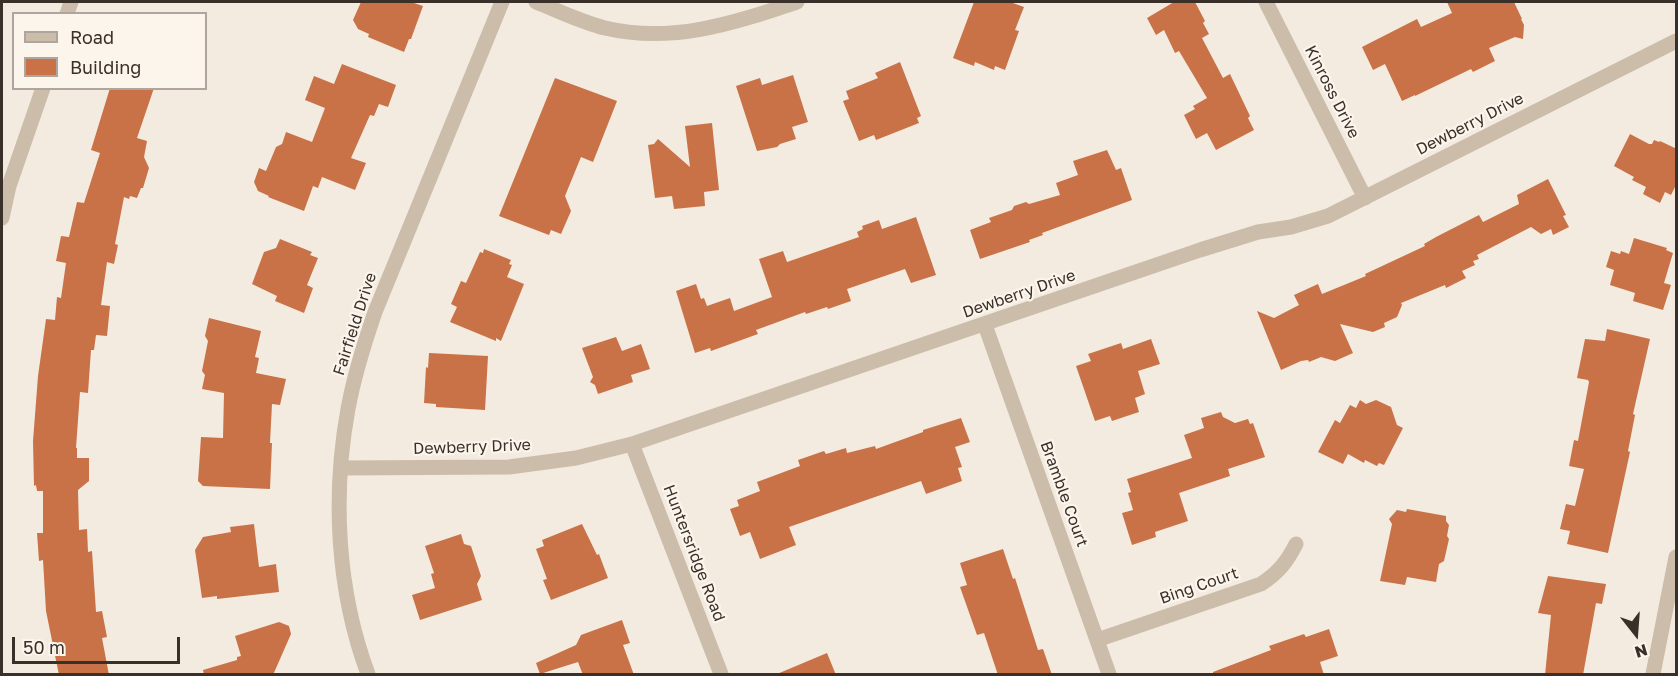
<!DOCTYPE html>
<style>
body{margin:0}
#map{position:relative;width:1678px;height:676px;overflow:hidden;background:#f3ebdf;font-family:"Golos Text",sans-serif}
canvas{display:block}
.frame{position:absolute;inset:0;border:3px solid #3a302a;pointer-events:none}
.legend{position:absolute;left:12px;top:12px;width:195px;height:78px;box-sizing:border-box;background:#fbf5ec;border:2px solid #aea69e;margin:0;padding:8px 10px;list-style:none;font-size:18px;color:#3a302a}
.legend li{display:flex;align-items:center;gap:12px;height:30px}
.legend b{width:30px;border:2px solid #aea69e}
.north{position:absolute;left:1606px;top:604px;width:60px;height:60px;-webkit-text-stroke:4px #fbf5ec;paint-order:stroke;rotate:163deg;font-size:16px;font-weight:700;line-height:24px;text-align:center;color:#3a302a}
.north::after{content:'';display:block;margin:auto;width:21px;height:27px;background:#3a302a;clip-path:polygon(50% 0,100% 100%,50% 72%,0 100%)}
.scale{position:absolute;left:12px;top:637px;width:168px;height:27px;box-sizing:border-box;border:3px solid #3a302a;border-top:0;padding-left:8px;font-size:18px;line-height:21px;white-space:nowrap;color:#3a302a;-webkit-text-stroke:4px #fbf5ec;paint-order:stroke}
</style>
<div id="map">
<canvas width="1678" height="676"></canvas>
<div class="frame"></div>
<ul class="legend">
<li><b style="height:8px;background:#ccbdaa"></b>Road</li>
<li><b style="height:16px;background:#c97247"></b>Building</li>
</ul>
<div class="north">N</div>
<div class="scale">50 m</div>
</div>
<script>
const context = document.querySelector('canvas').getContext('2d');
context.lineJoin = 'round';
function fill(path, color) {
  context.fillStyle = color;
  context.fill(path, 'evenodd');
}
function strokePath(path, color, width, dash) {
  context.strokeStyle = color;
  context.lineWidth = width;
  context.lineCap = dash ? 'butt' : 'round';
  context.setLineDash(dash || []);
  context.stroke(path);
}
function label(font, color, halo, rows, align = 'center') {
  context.font = font + ' "Golos Text",sans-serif';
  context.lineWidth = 4.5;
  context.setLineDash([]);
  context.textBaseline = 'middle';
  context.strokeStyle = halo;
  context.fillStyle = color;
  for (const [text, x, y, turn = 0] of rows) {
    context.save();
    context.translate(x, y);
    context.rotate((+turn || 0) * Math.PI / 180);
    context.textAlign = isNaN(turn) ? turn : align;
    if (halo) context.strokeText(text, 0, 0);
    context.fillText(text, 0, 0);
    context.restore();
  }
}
fill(new Path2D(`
 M361 2H411L423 6 411 39H409L404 52 368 37 369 34 358 29 353 20Z
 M974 2H1010L1024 7 1015 30 1019 31 1005 70 995 66 994 70 975 62 974 66 953 58Z
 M1174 2H1195L1205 21 1203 23 1209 34 1202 38 1223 78 1230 74 1250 116 1248 118 1254 130 1216 150 1207 133 1196 139 1184 115 1195 109 1193 106 1207 98 1179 51 1175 53 1164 30 1156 35 1147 18Z
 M1447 2H1514L1522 19H1521L1524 25 1523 39 1515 37 1489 48 1495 61 1473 72 1471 69 1415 96V95L1402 101 1385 64 1373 70 1362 47 1417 19 1421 27 1452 13Z
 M900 62 921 116 917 118 919 123 876 140 874 135 859 141 843 101 849 99 846 91 878 78 875 73Z
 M342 64 396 85 388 107 379 104 374 116 370 115 351 158 366 163 355 190 322 177 318 188 313 186 304 211 268 197 269 196 258 191 254 182 259 168 266 171 276 147 282 144 286 132 312 142 325 108 305 100 314 76 334 84Z
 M793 75 808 122 792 127 796 139 780 144 777 147 757 151 736 86 760 78 762 85Z
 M555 78 617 101 593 162 581 157 565 196 571 211 561 234 551 230 549 235 499 216Z
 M110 88H154L137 138 147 141 144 157 149 168 143 188H141L137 198 130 196 129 199 124 197 115 244 118 245 114 264 107 262 101 305 110 306 107 336 96 335 94 350H91L88 393 80 392 76 448H77V458H89V481L78 490 79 530 87 529 88 552 92 551 96 612 102 611 107 637 102 638 109 675H59L46 611 43 560 39 561 37 533H43V491H37L36 485 34 486 33 441 38 376 46 319 55 320 57 297 61 298 66 263 56 261 61 236 69 237 77 202 84 203 100 153 91 150Z
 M712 123 719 190 704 192 705 206 674 209 672 196 655 198 648 145 654 144 658 139 690 167 685 126Z
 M1630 134 1649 144H1652L1654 140 1659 142 1660 141 1677 149V183L1671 195 1665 192 1660 203 1643 194 1646 187 1632 180 1634 177 1614 166Z
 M1107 150 1116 170 1121 168 1132 200 1042 233 1043 235 1029 240 1030 242 1027 243 980 259 970 230 991 222 989 218 1012 210 1014 206 1026 202 1029 204 1060 195 1056 183 1078 175 1073 161Z
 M1548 179 1566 215 1563 216 1569 227 1553 235 1551 229 1541 234 1531 227 1477 255 1479 259 1473 261 1475 265 1462 271 1466 278 1446 288 1445 285 1401 303 1402 305 1397 317 1384 323 1385 327 1373 332 1340 324 1353 353 1335 361 1321 357 1309 362 1308 360 1301 361 1281 370 1257 311 1274 318 1299 305 1294 295 1318 284 1322 294 1366 276 1365 274 1425 246 1424 244 1436 237 1479 215 1483 222 1519 204 1517 195Z
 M916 217 936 275 911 283 905 269 847 289 851 301 828 309 827 307 806 314 805 312 756 330 758 334 711 351 710 348 695 353 676 291 696 284 701 299 704 298 707 306 730 298 734 311 772 297 759 259 783 251 787 262 859 237 857 232 863 229 862 226 879 220 882 229Z
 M1634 238 1667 248 1666 250 1673 253 1664 283 1671 285 1663 310 1633 301 1635 293 1610 285 1614 270 1606 267 1611 251 1620 254 1621 251 1629 254Z
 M280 239 312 252 310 255 318 258 307 285 313 288 304 313 275 301 277 296 252 284 264 252 276 248Z
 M484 249 511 260 509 264 512 265 507 277 524 284 501 341 496 338V341L450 322 457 307 451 304 461 281 466 283 480 252 483 253Z
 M209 318 261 331 255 357 259 358 256 373 286 379 280 405 272 404 270 443H272L270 489 203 486 198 481 201 437 223 438 224 393 202 389 205 375 202 371 208 341 205 336Z
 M1607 329 1650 339 1633 414 1635 415 1628 451 1630 452 1608 553 1567 544 1570 531 1560 529 1566 504 1575 506 1584 469 1569 466 1574 440 1578 441 1589 382 1588 380 1577 378 1585 339 1605 341Z
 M616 337 622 351 641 344 650 369 631 375 633 382 598 394 595 385 590 382 593 377 582 348Z
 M1151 339 1160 364 1138 371 1145 394 1135 398 1139 412 1112 421 1110 416 1095 421 1076 366 1091 361 1088 354 1121 343 1123 349Z
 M429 353 488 356 485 410 436 407V404L424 403 426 367 428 368Z
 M1360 400 1366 404 1376 400 1391 407 1397 425 1403 428 1384 465 1379 463 1377 466 1365 460 1364 463 1348 454 1343 464 1318 452 1335 420 1340 423 1350 405 1356 408Z
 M1221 412 1223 417 1235 423 1248 419 1250 424 1253 423 1265 457 1228 469 1230 476 1179 493 1188 521 1155 532 1156 537 1132 545 1122 513 1133 510 1128 493 1131 492 1127 479 1192 458 1184 435 1204 428 1201 418Z
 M961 418 970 442 955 447 962 467 958 468 962 481 926 494 921 481 789 527 796 545 760 559 750 532 740 536 730 509 739 506 737 500 760 491 757 482 800 466 798 460 824 451 826 454 846 448 847 453 875 446 876 449 923 432V430Z
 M1407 509 1446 516V521L1449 525 1447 536 1449 539 1444 561 1439 564 1436 582 1407 577 1405 585 1380 581 1392 524 1389 519 1397 510 1406 512Z
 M254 524 259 567 276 564 279 592 217 599V596L202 598 195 550 203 537 231 532 230 527Z
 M582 524 597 555 599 554 608 578 551 600 543 580 547 579 536 549 544 546 542 540Z
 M461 534 464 544 471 546 481 576 477 584 482 600 420 620 412 595 435 588 431 574 434 573 425 546Z
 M1003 549 1013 579 1015 578 1038 650 1043 649 1052 675H998L984 633 977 635 960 587 967 585 960 563Z
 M1548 576 1606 584 1602 604 1596 603 1583 675H1545L1551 615 1538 613Z
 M622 620 630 643 623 645 634 675H583L578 662 540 674 536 663 576 645 581 635Z
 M279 622 289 626 291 634 273 675H204L203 670 237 660V657L241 656 235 636Z
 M1329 629 1338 656 1320 662 1324 675H1213V672L1271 650 1269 646 1304 634 1306 637Z
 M827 653 836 675H777V674Z`), '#c97247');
strokePath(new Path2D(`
 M536 2C559 11 581 22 605 28 672 44 734 23 797 2
 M1266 2 1365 198
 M67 14 71 2
 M2 218 9 186 43 88
 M985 325 1109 674
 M632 444 721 674
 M341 468 509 467 576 458 632 444 1200 250 1258 232 1291 227 1328 216 1676 41
 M1097 640 1261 584C1278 573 1287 562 1296 544
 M368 674C337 591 332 496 348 409 354 376 364 344 375 312L502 2
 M1653 674 1676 557`), '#ccbdaa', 15);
label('16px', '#3a302a', '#fbf5ec', [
 ["Kinross Drive",1332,92,63],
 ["Dewberry Drive",1470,124,-27],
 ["Dewberry Drive",1019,294,-19],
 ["Fairfield Drive",355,324,-72],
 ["Dewberry Drive",472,447,-2],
 ["Bramble Court",1064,494,70],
 ["Huntersridge Road",694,553,69],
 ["Bing Court",1199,586,-19]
]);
</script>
